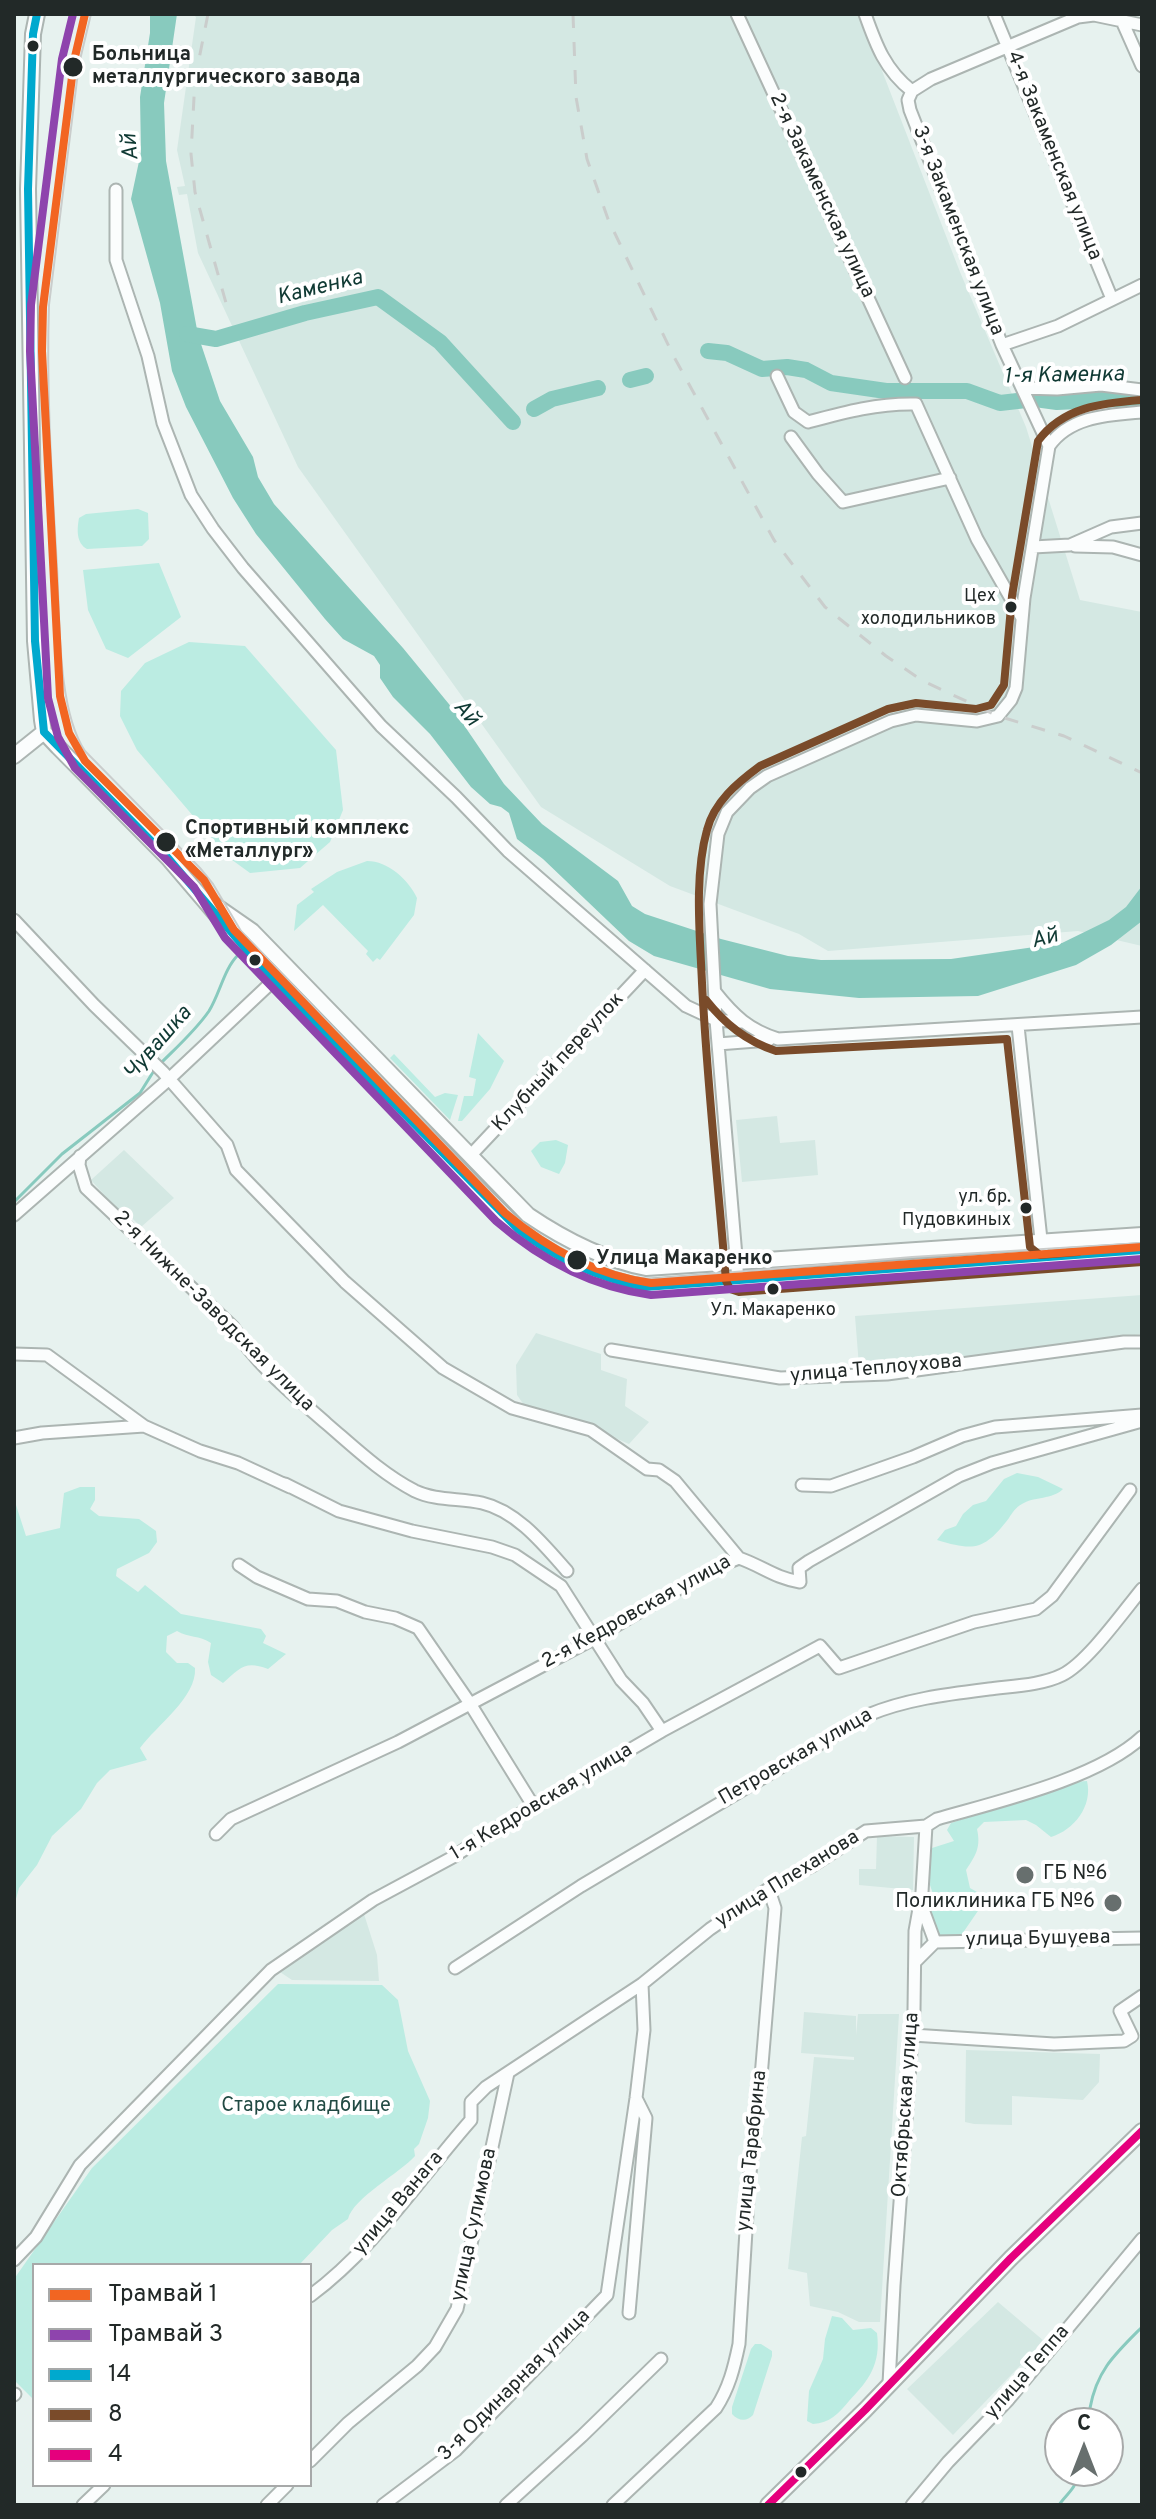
<!DOCTYPE html>
<meta charset="utf-8">
<style>
body{margin:0}
#map{position:relative;width:1156px;height:2519px;overflow:hidden;background:#e7f2ef;font-family:Overpass,sans-serif}
canvas{display:block}
.frame{position:absolute;inset:0;border:16px solid #222928;pointer-events:none}
.legend{position:absolute;left:32px;top:2263px;width:280px;height:224px;box-sizing:border-box;background:#fff;border:2px solid #a7a9a9;margin:0;padding:10px 14px;list-style:none;font-size:24px;color:#222928}
.legend li{display:flex;align-items:center;gap:16px;height:40px}
.legend b{width:40px;border:2px solid #a7a9a9}
.north{position:absolute;left:1044px;top:2407px;width:80px;height:80px;box-sizing:border-box;background:#fff;border:2px solid #a7a9a9;border-radius:50%;rotate:0deg;font-size:22px;font-weight:700;line-height:32px;text-align:center;color:#222928}
.north::after{content:'';display:block;margin:auto;width:28px;height:36px;background:#676f6e;clip-path:polygon(50% 0,100% 100%,50% 72%,0 100%)}
</style>
<div id="map">
<canvas width="1156" height="2519"></canvas>
<div class="frame"></div>
<ul class="legend">
<li><b style="height:10px;background:#f26522"></b>Трамвай 1</li>
<li><b style="height:10px;background:#8e44ad"></b>Трамвай 3</li>
<li><b style="height:10px;background:#00a9ce"></b>14</li>
<li><b style="height:10px;background:#7a4b2a"></b>8</li>
<li><b style="height:10px;background:#e5007d"></b>4</li>
</ul>
<div class="north">С</div>
</div>
<script>
const context = document.querySelector('canvas').getContext('2d');
context.lineJoin = 'round';
function fill(path, color) {
  context.fillStyle = color;
  context.fill(path, 'evenodd');
}
function strokePath(path, color, width, dash) {
  context.strokeStyle = color;
  context.lineWidth = width;
  context.lineCap = dash ? 'butt' : 'round';
  context.setLineDash(dash || []);
  context.stroke(path);
}
function label(font, color, halo, rows, align = 'center') {
  context.font = font + ' Overpass,sans-serif';
  context.lineWidth = 8;
  context.setLineDash([]);
  context.textBaseline = 'middle';
  context.strokeStyle = halo;
  context.fillStyle = color;
  for (const [text, x, y, turn = 0] of rows) {
    context.save();
    context.translate(x, y);
    context.rotate((+turn || 0) * Math.PI / 180);
    context.textAlign = isNaN(turn) ? turn : align;
    if (halo) context.strokeText(text, 0, 0);
    context.fillText(text, 0, 0);
    context.restore();
  }
}
fill(new Path2D(`
 M192 14H860L960 272 1026 427 1080 600 1142 612V946L1078 931 828 951 799 934 670 886 541 807 298 467 198 253 187 194 179 195 177 187 185 186 177 150 196 17Z
 M777 1116 780 1143 815 1140 818 1175 742 1182 736 1120Z
 M124 1150 174 1198 141 1227 126 1212 122 1215 91 1180Z
 M1142 1295V1334L976 1356 859 1366 855 1316Z
 M536 1333 601 1354V1370L627 1379 625 1406 649 1422 629 1444 580 1423 524 1405 517 1395 516 1365Z
 M877 1836 914 1837 913 1890 859 1885V1869H876Z
 M364 1914 377 1955 379 1981 292 1980 280 1972 336 1931Z
 M804 2012 856 2016V2035L858 2014H899L880 2322H859L838 2312 810 2306 807 2273 788 2269 802 2137 806 2136 814 2057 854 2060V2057L801 2053Z
 M966 2050 1100 2054 1099 2082 1083 2100 1012 2096V2125L974 2124 965 2122Z
 M998 2302 1044 2341 953 2435 907 2389Z`), '#d4e8e3');
fill(new Path2D(`
 M138 509 148 513 149 539 142 546 87 549C76 543 77 529 79 518L86 514Z
 M159 563 181 617 128 658 106 649 88 610 83 570Z
 M189 642 245 646 336 750 343 810 330 842 300 868 250 873 228 857 137 750 120 716 121 691 145 663Z
 M367 861C388 861 409 880 417 898L414 915 380 960 377 958 373 962 366 954 368 951 323 905 294 931 297 905 314 892 311 889 337 872Z
 M478 1033 504 1061 490 1089 462 1121H458L464 1096H473L476 1079 469 1077Z
 M394 1054 435 1097 445 1093 458 1095 450 1120 390 1058Z
 M556 1140 568 1145 565 1163 559 1174 541 1167 531 1151 540 1142Z
 M1017 1473 1038 1477 1063 1489C1052 1500 1035 1496 1022 1504 1016 1507 1012 1513 1009 1518 985 1549 976 1552 937 1540L945 1530 956 1526 963 1514 973 1505 986 1501 1004 1479Z
 M80 1487H95V1500L90 1509 99 1516 139 1519 156 1531 157 1542 149 1553 117 1569 116 1576 138 1592 145 1585 181 1614 261 1629 266 1636 263 1643 286 1654 268 1669C245 1660 240 1668 223 1683L211 1675 208 1662 211 1643C199 1635 189 1638 177 1631L167 1636 166 1652 177 1663H188L195 1668C197 1697 157 1725 140 1748L147 1760 110 1770 97 1783 81 1809 52 1836 37 1865 19 1888 14 1906V1506L16 1505 26 1536 60 1528 64 1493Z
 M1087 1781C1093 1806 1074 1830 1051 1837L1036 1825 1026 1820 984 1822 977 1829C981 1847 976 1855 966 1870L970 1888 977 1892H998L1002 1897 994 1905 980 1908 960 1937 951 1938 937 1935 928 1912 934 1909 935 1900 928 1879 932 1848 954 1841 947 1830 951 1823 1073 1782Z
 M278 1984 382 1985 398 2000 408 2051 430 2101 428 2118 419 2144 414 2149 415 2156C400 2173 353 2198 348 2219L332 2230 299 2265H34V2400L14 2380V2279L92 2168Z
 M832 2316 842 2318 853 2330 871 2328 877 2333C881 2364 869 2380 849 2401 838 2414 830 2423 813 2424L807 2421 809 2391 823 2359 825 2339Z
 M755 2344H761L772 2351V2356L753 2415C747 2422 738 2421 732 2414V2407L751 2349Z`), '#bbece2');
fill(new Path2D(`
 M150 14H177L164 103 166 161 198 335 220 401 253 457 258 477 274 504 403 648 453 709 504 784 542 824 618 881 632 906 645 914 721 939 788 956 821 960 951 959 1062 943 1109 920 1126 907 1142 886V921L1111 945 1076 965 978 996 859 998 770 989 654 956 629 941 543 859 517 839 509 813 501 807 490 804 471 787 430 734 393 697 380 678V665L374 656 343 639 325 619 256 534 233 498 186 407 172 371 160 303 131 199 141 152 140 97 150 33Z`), '#88cabe');
strokePath(new Path2D(`
 M161 1063C177 1047 196 1030 209 1011 220 993 224 969 238 955
 M14 1202 62 1154 140 1093 155 1069
 M1090 2408C1097 2370 1115 2354 1142 2327
 M1059 2505C1067 2493 1080 2486 1076 2471`), '#88cabe', 3);
strokePath(new Path2D(`
 M187 334 216 339 305 313 378 297 440 342 513 422
 M708 351 727 353 762 369 787 367 806 370 831 383 886 391H967L1000 403 1035 399 1057 402 1142 398
 M630 380 646 376
 M534 409 552 399 598 388`), '#88cabe', 16);
const minor = new Path2D(`
 M737 14 905 378
 M865 14C876 45 885 70 912 91
 M994 14 1112 299
 M1122 21 1142 66
 M912 91 931 79 1078 17 1094 15 1142 25
 M116 190V260L148 356 163 423 191 495 213 529 243 568 381 726 456 797 508 851 686 1006 716 1020 740 1022
 M1002 345 1058 326 1142 285
 M777 376 794 412 808 422C845 412 878 403 916 404L977 539 1022 618
 M1022 388 1057 389 1101 385 1142 390
 M791 437 818 474 843 502 950 478
 M1049 446C1070 416 1108 415 1142 412
 M1075 546 1113 547 1142 555
 M1033 547 1070 545 1111 527 1142 523
 M14 920 94 1005 163 1072 227 1145 236 1170 345 1282 443 1368 512 1408 591 1430 647 1469 659 1470 675 1481 739 1558
 M715 992C734 1016 749 1030 778 1039L1142 1017
 M1018 1026 1043 1258
 M718 1044 769 1040
 M471 1155 645 970
 M80 1156 79 1165 86 1188 233 1327C258 1367 293 1394 327 1424 355 1448 382 1474 415 1491 436 1501 460 1498 482 1503 517 1511 544 1545 567 1571
 M14 1215 168 1080 273 981
 M738 1280 716 1020 710 904 718 834 727 812 750 788 767 776 891 721 916 715 977 721 998 716 1011 700 1016 688 1024 598 1049 446 1002 345 910 110 908 100 912 91
 M611 1350 780 1378 887 1374 1124 1342H1142
 M14 1354 47 1355 144 1426
 M14 1438 42 1433 144 1426 200 1451 238 1463 290 1487
 M285 1484 339 1511 412 1531 492 1547 515 1555 561 1586 621 1680 643 1703 662 1731
 M802 1485 831 1486 913 1457 962 1436 995 1427 1142 1415
 M239 1565 257 1577 308 1599 337 1601 365 1612 395 1618 418 1628 469 1702 534 1807
 M216 1834 231 1819 398 1742 595 1638 712 1569 739 1558C762 1566 775 1578 800 1582L799 1568 809 1561 959 1476 992 1463 1142 1421
 M921 1904 935 1942
 M935 1942 1142 1938
 M916 1961 935 1942
 M455 1968 581 1886 868 1715C906 1699 949 1694 989 1689 1012 1686 1042 1685 1062 1675 1087 1663 1123 1612 1142 1589
 M912 2035 1054 2044 1124 2041 1132 2036 1120 2011 1142 1996
 M14 2260 36 2237 80 2165 271 1970 373 1900 453 1857 508 1821 662 1731 820 1646 839 1668 974 1622 1036 1609 1052 1596 1130 1490
 M310 2296C375 2248 418 2180 471 2120V2102L486 2087 642 1984 710 1929 777 1883 812 1866 866 1831 926 1826 937 1819C996 1802 1097 1779 1142 1737
 M629 2313 646 2118 636 2098
 M889 2384 894 2285 914 2010 915 1931 922 1892 926 1826
 M14 2395 15 2394
 M310 2461 348 2423 417 2366 435 2347 457 2309 508 2073
 M83 2505 104 2485
 M267 2505 287 2485
 M383 2505 456 2450 607 2295 636 2098 644 2030 642 1984
 M506 2505 582 2436 661 2359
 M613 2505 716 2408C729 2388 734 2368 739 2344L749 2182 761 2077 775 1908 769 1890
 M912 2505 948 2462 1008 2400 1142 2239`);
const major = new Path2D(`
 M37 14 33 34 28 189 35 641 42 720 44 732 58 747 168 858 273 981 518 1229C549 1256 604 1281 645 1287L1142 1250
 M14 756 44 732
 M213 904 252 931 528 1215C562 1238 605 1260 646 1268L1142 1235
 M768 2505 865 2410 1011 2258 1142 2131`);
strokePath(minor, '#acb5b2', 15);
strokePath(major, '#acb5b2', 18);
strokePath(minor, '#fbfdfd', 11);
strokePath(major, '#fbfdfd', 14);
strokePath(new Path2D(`
 M91 14 79 64 49 305C46 392 52 480 57 567 60 618 57 709 85 751L200 868 213 884 241 931 507 1210C542 1241 603 1277 652 1279L912 1257 1142 1243`), '#cacdcc', 2);
strokePath(new Path2D(`
 M208 14 195 79 191 154 195 192 226 303
 M573 14 576 97 587 159 608 219 673 355 774 540 825 607 886 656 923 681 998 716 1064 736 1142 773`), '#cacdcc', 3, [14, 14]);
strokePath(new Path2D(`
 M37 14 33 34 28 189 35 641 44 732 168 858 273 981 518 1229C555 1258 598 1278 645 1287L1142 1250`), '#00a9ce', 8);
strokePath(new Path2D(`
 M1141 400C1102 403 1063 407 1038 441L1012 596 1004 685 991 705 976 709 916 703 888 709 760 766C737 783 714 802 707 830 694 876 700 936 702 983 707 1082 718 1182 726 1281L730 1289 739 1292 1142 1262
 M706 1000C725 1024 746 1041 776 1051L1007 1039 1030 1247 1040 1255 1078 1252`), '#7a4b2a', 8);
strokePath(new Path2D(`
 M768 2505 865 2410 1011 2258 1142 2131`), '#e5007d', 8);
strokePath(new Path2D(`
 M85 14 74 61 43 307 42 351 60 696 69 733 85 761 204 880 234 930 505 1213C548 1249 595 1275 651 1283L1142 1247`), '#f26522', 8);
strokePath(new Path2D(`
 M73 14 62 59 31 305 30 351 48 698 58 737 75 768 194 887 225 938 496 1221C541 1260 592 1287 651 1295L1142 1259`), '#8e44ad', 8);
for (const [x, y, r, color] of [
 [33,46,7,"#222928"],
 [73,67,11,"#222928"],
 [1011,607,7,"#222928"],
 [166,842,11,"#222928"],
 [255,960,7,"#222928"],
 [1026,1208,7,"#222928"],
 [577,1260,11,"#222928"],
 [773,1289,7,"#222928"],
 [1025,1875,10,"#676f6e"],
 [1113,1903,10,"#676f6e"],
 [801,2472,7,"#222928"]
]) {
  const dot = new Path2D();
  dot.arc(x, y, r, 0, 2 * Math.PI);
  context.fillStyle = color;
  context.fill(dot);
  strokePath(dot, '#fff', 3);
}
label('18px', '#222928', '#fff', [
 ["Цех",996,597],
 ["холодильников",996,620],
 ["ул. бр.",1011,1198],
 ["Пудовкиных",1011,1221],
 ["Ул. Макаренко",773,1311,"center"]
], 'right');
label('bold 20px', '#222928', '#fff', [
 ["Больница",92,56],
 ["металлургического завода",92,79],
 ["Спортивный комплекс",185,830],
 ["«Металлург»",185,853],
 ["Улица Макаренко",596,1260]
], 'left');
label('20px', '#222928', '#fff', [
 ["4-я Закаменская улица",1053,156,68],
 ["2-я Закаменская улица",821,196,65],
 ["3-я Закаменская улица",957,231,69],
 ["Клубный переулок",559,1063,-47],
 ["2-я Нижне-Заводская улица",213,1312,45],
 ["улица Теплоухова",876,1370,-5],
 ["2-я Кедровская улица",637,1613,-29],
 ["Петровская улица",796,1758,-30],
 ["1-я Кедровская улица",542,1803,-31],
 ["улица Плеханова",788,1880,-32],
 ["улица Бушуева",1038,1940,-1],
 ["Октябрьская улица",907,2105,-86],
 ["улица Тарабрина",753,2151,-84],
 ["улица Ванага",399,2204,-50],
 ["улица Сулимова",475,2225,-78],
 ["улица Геппа",1028,2373,-49],
 ["3-я Одинарная улица",515,2386,-45]
]);
label('20px', '#222928', '#fff', [
 ["ГБ №6",1043,1875],
 ["Поликлиника ГБ №6",1095,1903,"right"]
], 'left');
label('20px', '#214a43', '#fff', [
 ["Старое кладбище",306,2107]
]);
label('italic 22px', '#0f3933', '#fff', [
 ["Ай",132,147,-95],
 ["Каменка",320,289,-14],
 ["1-я Каменка",1064,377,-1],
 ["Ай",465,714,49],
 ["Ай",1045,940,-14],
 ["Чувашка",159,1044,-49]
]);
</script>
